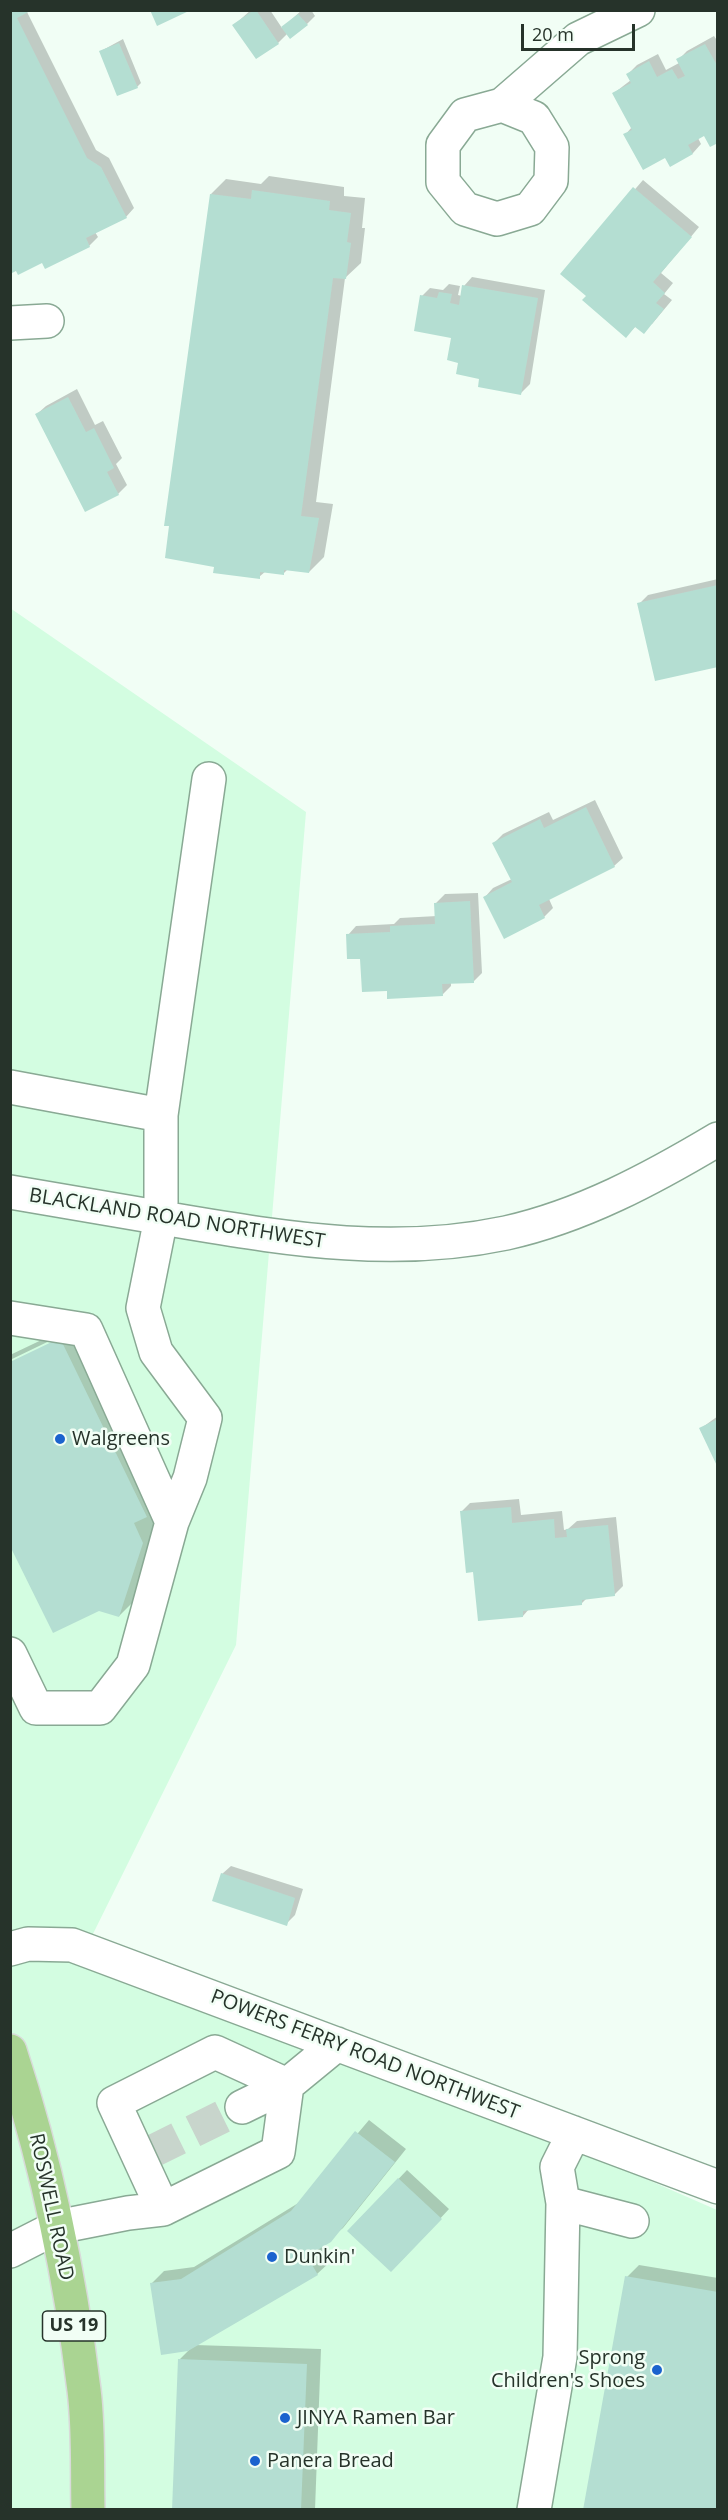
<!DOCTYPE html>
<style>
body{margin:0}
#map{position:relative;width:728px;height:2520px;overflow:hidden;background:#f1fef5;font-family:"Open Sans",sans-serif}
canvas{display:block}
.frame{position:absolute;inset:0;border:12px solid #26332a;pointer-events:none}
.scale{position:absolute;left:521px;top:24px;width:114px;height:27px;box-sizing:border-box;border:3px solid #26332a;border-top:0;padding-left:8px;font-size:18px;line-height:21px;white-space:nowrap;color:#26332a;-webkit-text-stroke:4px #f1fef5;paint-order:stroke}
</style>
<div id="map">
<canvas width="728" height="2520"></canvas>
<div class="frame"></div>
<div class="scale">20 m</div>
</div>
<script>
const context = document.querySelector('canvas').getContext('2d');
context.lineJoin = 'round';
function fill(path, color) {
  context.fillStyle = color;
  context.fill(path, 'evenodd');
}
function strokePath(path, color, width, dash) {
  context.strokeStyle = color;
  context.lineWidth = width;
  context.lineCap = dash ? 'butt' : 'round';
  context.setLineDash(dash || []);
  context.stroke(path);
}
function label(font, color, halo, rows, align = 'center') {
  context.font = font + ' "Open Sans",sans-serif';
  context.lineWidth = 5;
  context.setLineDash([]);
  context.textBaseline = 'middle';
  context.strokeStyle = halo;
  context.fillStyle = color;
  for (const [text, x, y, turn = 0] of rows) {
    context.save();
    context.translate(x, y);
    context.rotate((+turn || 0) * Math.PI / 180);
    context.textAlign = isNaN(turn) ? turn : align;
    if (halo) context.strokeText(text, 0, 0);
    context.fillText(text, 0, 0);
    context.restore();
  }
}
fill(new Path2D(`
 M10 608 306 812 236 1645 87 1946 337 2044 717 2210V2509H11Z`), '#d3fde1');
fill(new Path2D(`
 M10 10 27 12 96 150 109 158 134 208 126 217 95 232 98 237 89 246 43 261Z
 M251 10H270L282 28 302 10H311L315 16 307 24 288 33 278 43 234 25Z
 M714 36 718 42V141L705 134 698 138 701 144 693 153 670 165 665 156 625 135 632 127 614 93 631 80 628 74 637 65 658 54 666 70 679 63 678 60 687 51Z
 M123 39 141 83 137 87 101 51Z
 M269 176 344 187V196L365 198 362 228H365L361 263 345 278 316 502 333 504 324 557 309 572 288 569 284 573 266 571 259 577 211 194 226 179 261 184Z
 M643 180 699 227 661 273 673 283 664 294 672 300 652 324 636 326 626 336 588 296 562 274Z
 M472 277 545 290 530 384 521 393 480 377 460 361 452 337 422 296 430 288 443 290 449 284 460 286 458 295 462 296 464 286Z
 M77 389 95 425 103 421 122 458 116 464 127 485 118 494 37 414 46 406Z
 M718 579V665L639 604 648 595Z
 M595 800 623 858 614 866 549 899 553 908 544 917 504 937 485 897 493 888 512 879 494 843 503 834 549 812 553 820Z
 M478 893 482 973 473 982H451V986L442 995 388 989 361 957 348 935 356 926 394 924 400 918 437 916 436 903 445 894Z
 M75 1324 158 1527 134 1601 119 1616 10 1364 67 1336 66 1333 10 1360V1355Z
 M718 1416V1464L700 1429Z
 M519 1499 521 1515 562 1511 564 1530 568 1529 577 1521 616 1517 623 1586 614 1595 587 1598 581 1604 529 1609 523 1616 474 1571 461 1512 470 1503Z
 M231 1866 303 1889 295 1915 286 1924 222 1874Z
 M369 2120 406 2149 343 2228 321 2246 330 2262 317 2274 195 2345 321 2349 315 2510H174L179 2360 190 2349 152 2283 164 2271 194 2267 300 2202Z
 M407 2170 449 2209 400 2262 349 2231Z
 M639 2265 718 2278V2510L627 2277Z`), '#0003');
fill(new Path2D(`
 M10 10H32L17 18 87 158 101 167 127 218 86 238 90 247 45 269 42 263 18 275 16 271 10 274Z
 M150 10H191L157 26Z
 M254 10H256L279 44 256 59 232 25Z
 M298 14 308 25 290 39 281 27Z
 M119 43 138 88 117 96 99 51Z
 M705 44 718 67V143L710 147 704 136 688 145 693 154 670 167 665 158 643 170 623 134 632 130 612 93 631 83 626 74 649 61 657 77 672 69 678 79 685 76 676 59Z
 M633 187 692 237 653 282 665 293 656 303 664 309 644 334 635 327 626 338 582 300 586 296 560 274Z
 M252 190 330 201 329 210 351 213 347 242 351 243 346 279 333 278 301 516 319 518 309 573 284 570V575L260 572V579L213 573 214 567 165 558 169 526H164L210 194 251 199Z
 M462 285 538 298 521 395 478 387 479 379 456 374 458 363 447 360 451 338 414 331 420 295 437 298 439 292 452 294 450 303 459 305Z
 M68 397 86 432 94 428 114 468 107 472 119 495 85 512 35 414Z
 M718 585V667L655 681 637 603Z
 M586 807 615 867 539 905 545 918 504 939 483 897 512 882 492 843 540 819 544 828Z
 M470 901 474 983 442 984 443 996 387 999V991L362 992 360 959H347L346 934 390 932V926L435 924 434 903Z
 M60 1338 147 1517 134 1523 143 1543 119 1617 99 1611 53 1633 10 1546V1362Z
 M718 1419V1468L699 1428Z
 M511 1507 512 1523 554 1519 555 1538 567 1537 566 1529 608 1525 615 1596 582 1600V1605L523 1611V1617L478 1621 473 1572 466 1573 460 1511Z
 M221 1873 295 1898 287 1926 212 1901Z
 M355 2131 395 2162 331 2242 307 2256 318 2275 188 2351 161 2355 150 2283 181 2279 291 2211Z
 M398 2178 442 2219 391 2272 347 2231Z
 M625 2276 718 2292V2510H583Z
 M178 2359 307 2364 301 2510H172Z`), '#b4ded2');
strokePath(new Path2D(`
 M149 2153 242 2107`), '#c8d5cc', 33, [33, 16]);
const minor = new Path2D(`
 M502 105 534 118 552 147 551 181 530 209 497 219 465 209 443 182V145L465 115 502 105 578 39 638 10
 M10 323 47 321
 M10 1087 161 1115 209 779
 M10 1192C69 1202 127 1212 186 1222 294 1240 397 1256 506 1233 582 1216 651 1179 718 1139
 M10 1318 86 1330 172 1522
 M10 1654 36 1708H100L133 1665 172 1522 190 1478 205 1418 156 1352 143 1308 161 1218V1115
 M10 1949 28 1944 72 1945 718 2187
 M242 2107 287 2085
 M563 2203 632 2221
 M163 2209 278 2152 287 2085
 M10 2251 57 2227 128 2213 163 2209 114 2103 215 2052 287 2085 337 2044
 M534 2510 560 2357 563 2203 557 2167 574 2133`);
const major = new Path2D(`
 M10 2051C46 2161 70 2276 84 2390 89 2429 87 2470 88 2510`);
strokePath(minor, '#89a994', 36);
strokePath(major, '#d8dad9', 36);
strokePath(minor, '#fff', 33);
strokePath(major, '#aad492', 33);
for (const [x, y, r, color] of [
 [60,1439,6,"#1b63ce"],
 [272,2257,6,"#1b63ce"],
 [657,2370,6,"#1b63ce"],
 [285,2418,6,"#1b63ce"],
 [255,2461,6,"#1b63ce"]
]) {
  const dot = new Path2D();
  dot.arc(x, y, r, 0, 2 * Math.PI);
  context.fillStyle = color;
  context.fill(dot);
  strokePath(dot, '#f1fef5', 2);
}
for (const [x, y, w] of [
 [74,2326,63]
]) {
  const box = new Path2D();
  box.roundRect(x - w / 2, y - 15, w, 30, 4.5);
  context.fillStyle = '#f1fef5';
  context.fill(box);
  strokePath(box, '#26332a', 1.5);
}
label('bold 18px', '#26332a', null, [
 ["US 19",74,2326]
]);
label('20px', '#26332a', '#f1fef5', [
 ["BLACKLAND ROAD NORTHWEST",177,1219,9],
 ["POWERS FERRY ROAD NORTHWEST",365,2055,21],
 ["ROSWELL ROAD",51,2207,78]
]);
label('20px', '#26332a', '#f1fef5', [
 ["Walgreens",72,1439],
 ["Dunkin'",284,2257],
 ["Sprong",645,2358,"right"],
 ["Children's Shoes",645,2381,"right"],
 ["JINYA Ramen Bar",297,2418],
 ["Panera Bread",267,2461]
], 'left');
</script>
